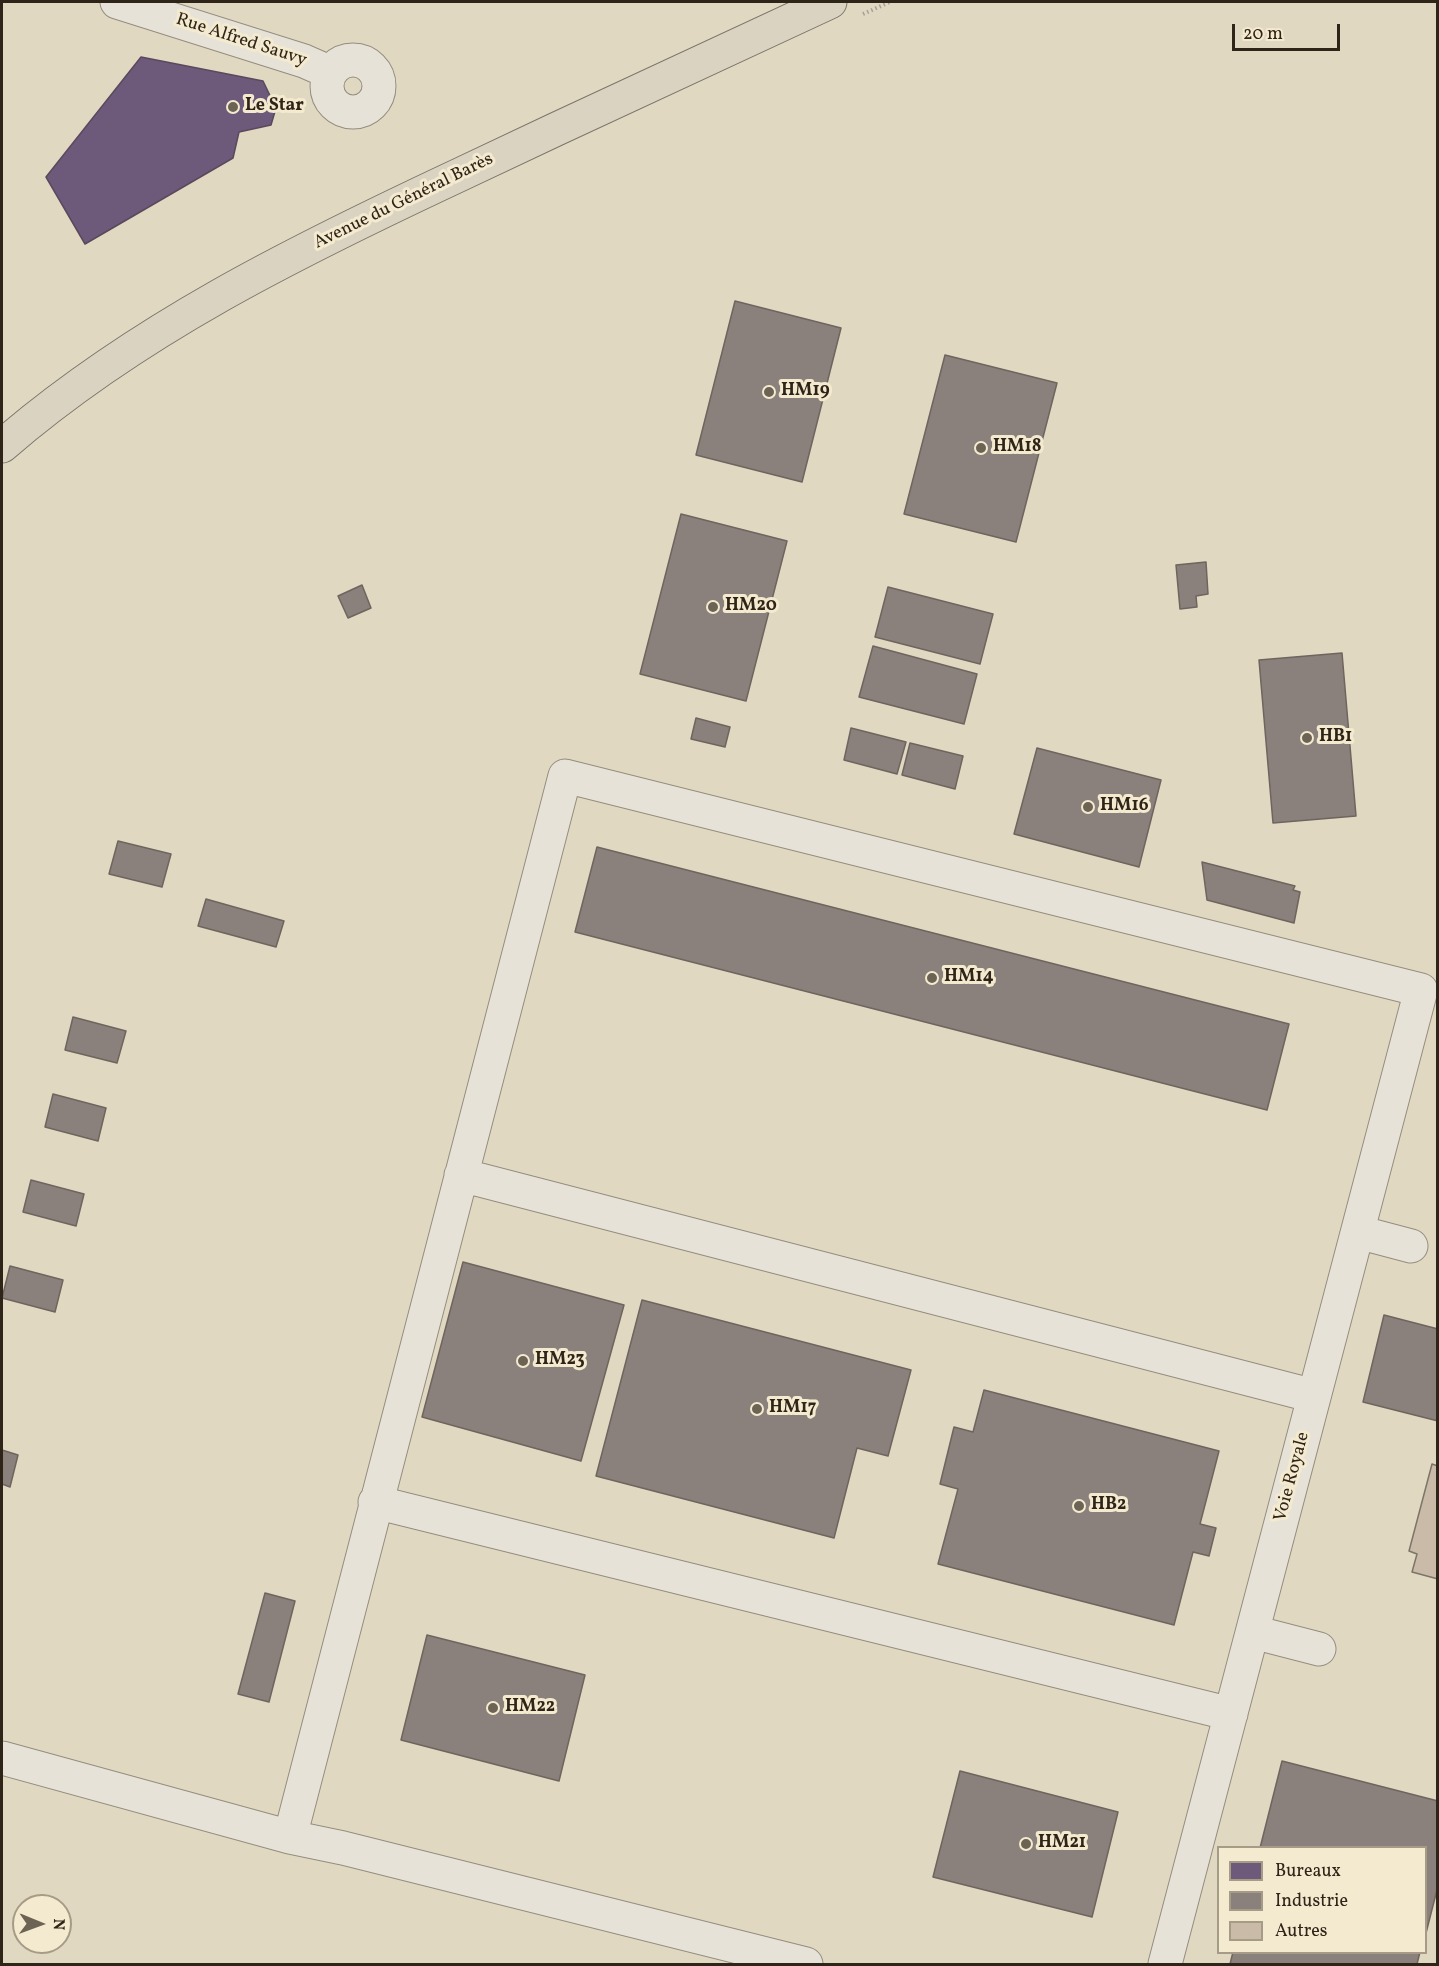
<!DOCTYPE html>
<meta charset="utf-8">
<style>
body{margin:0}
#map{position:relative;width:1439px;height:1966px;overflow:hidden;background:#e1d8c2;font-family:Vollkorn,serif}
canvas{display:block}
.frame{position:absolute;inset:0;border:3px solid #2f2418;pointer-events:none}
.legend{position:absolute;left:1217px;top:1846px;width:210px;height:108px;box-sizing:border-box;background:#f4eacf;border:2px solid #a59b86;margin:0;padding:8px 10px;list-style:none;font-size:18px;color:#2f2418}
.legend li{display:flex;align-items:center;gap:12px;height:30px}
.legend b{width:30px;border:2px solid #a59b86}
.north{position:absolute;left:12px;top:1894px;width:60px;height:60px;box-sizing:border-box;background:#f4eacf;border:2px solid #a59b86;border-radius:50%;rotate:91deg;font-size:16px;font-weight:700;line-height:24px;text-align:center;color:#2f2418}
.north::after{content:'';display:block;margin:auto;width:21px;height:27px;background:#6d6354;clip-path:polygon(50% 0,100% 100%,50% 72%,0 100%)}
.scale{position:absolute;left:1232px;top:24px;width:108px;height:27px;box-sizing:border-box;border:3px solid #2f2418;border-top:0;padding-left:8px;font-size:18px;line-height:21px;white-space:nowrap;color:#2f2418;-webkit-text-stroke:4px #f4eacf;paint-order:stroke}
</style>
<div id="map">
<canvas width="1439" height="1966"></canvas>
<div class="frame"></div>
<ul class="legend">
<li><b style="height:16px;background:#6d597a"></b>Bureaux</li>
<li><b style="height:16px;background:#8a817c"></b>Industrie</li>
<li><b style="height:16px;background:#cabaa8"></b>Autres</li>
</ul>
<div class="north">N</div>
<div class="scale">20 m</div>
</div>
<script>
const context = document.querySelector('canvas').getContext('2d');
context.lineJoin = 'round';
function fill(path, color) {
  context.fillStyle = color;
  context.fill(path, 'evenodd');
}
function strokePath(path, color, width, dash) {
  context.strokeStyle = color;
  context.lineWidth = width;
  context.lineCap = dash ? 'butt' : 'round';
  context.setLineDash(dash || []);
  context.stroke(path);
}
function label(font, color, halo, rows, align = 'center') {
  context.font = font + ' Vollkorn,serif';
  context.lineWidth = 6;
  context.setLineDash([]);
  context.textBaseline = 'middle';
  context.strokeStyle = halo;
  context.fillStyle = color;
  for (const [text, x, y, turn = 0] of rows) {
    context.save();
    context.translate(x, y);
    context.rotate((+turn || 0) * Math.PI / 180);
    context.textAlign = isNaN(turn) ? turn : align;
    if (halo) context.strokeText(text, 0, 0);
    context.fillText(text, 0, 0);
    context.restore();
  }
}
const offices = new Path2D(`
 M141 57 263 81 276 108 271 125 239 132 233 158 85 244 46 177Z`);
fill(offices, '#6d597a');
strokePath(offices, '#5a495d', 1.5);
const industry = new Path2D(`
 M735 301 841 328 802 482 696 455Z
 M945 355 1057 383 1016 542 904 514Z
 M681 514 787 541 746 701 640 674Z
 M1206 562 1208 594 1196 596 1197 607 1180 609 1176 565Z
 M362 585 371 608 348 618 338 596Z
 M888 587 993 614 980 664 875 637Z
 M873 646 977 674 964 724 859 697Z
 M1342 653 1356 816 1273 823 1259 660Z
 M696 718 730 727 725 747 691 739Z
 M851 728 906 742 897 774 844 760Z
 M910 743 963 756 955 789 902 775Z
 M1037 748 1161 780 1139 867 1014 834Z
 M118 841 171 854 162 887 109 874Z
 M597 847 1289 1024 1267 1110 575 932Z
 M1202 862 1295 886 1293 890 1300 892 1294 923 1207 900Z
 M206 899 284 921 276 947 198 926Z
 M73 1017 126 1031 117 1063 65 1050Z
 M53 1094 106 1108 98 1141 45 1127Z
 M31 1180 84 1194 76 1226 23 1212Z
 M463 1262 624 1305 581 1461 422 1417Z
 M10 1266 63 1280 55 1312 2 1298Z
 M642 1300 911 1370 888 1456 857 1448 834 1538 596 1476Z
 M1384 1315 1438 1329V1421L1363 1402Z
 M984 1390 1219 1451 1200 1524 1216 1528 1209 1556 1193 1552 1174 1625 938 1564 958 1489 940 1484 954 1427 973 1432Z
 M2 1450 18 1455 10 1487 2 1484Z
 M265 1593 295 1601 269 1702 238 1694Z
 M427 1635 585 1675 559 1781 401 1740Z
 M1282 1761 1438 1801V1886L1426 1933V1848H1260Z
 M960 1771 1118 1812 1092 1917 933 1877Z
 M1233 1952H1420L1417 1964H1230Z`);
fill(industry, '#8a817c');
strokePath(industry, '#6f655e', 1.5);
const building = new Path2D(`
 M1432 1464 1438 1466V1579L1412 1572 1417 1554 1409 1551Z`);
fill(building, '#cabaa8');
strokePath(building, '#7b7568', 1.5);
const minor = new Path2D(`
 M117 2 304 61 329 72
 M327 86a26 26 0 1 1 52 0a26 26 0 1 1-52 0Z
 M461 1175 1314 1396
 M1358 1232 1411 1246
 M375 1502 1231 1714
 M1253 1632 1319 1649
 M2 1758 290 1837
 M806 1964 343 1848 290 1837 565 776 1421 990 1165 1964`);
const major = new Path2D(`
 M2 446C136 330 297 251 457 176 581 117 706 59 830 2`);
strokePath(minor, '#948d7f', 35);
strokePath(major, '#7b7568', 35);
strokePath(new Path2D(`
 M863 14 890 2`), '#a6a198', 4, [1.5, 3]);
strokePath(minor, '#e7e2d7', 33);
strokePath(major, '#dbd3c2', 33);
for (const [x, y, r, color] of [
 [233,107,6,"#6d6354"],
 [769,392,6,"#6d6354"],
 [981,448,6,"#6d6354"],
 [713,607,6,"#6d6354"],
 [1307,738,6,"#6d6354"],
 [1088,807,6,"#6d6354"],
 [932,978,6,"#6d6354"],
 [523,1361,6,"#6d6354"],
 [757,1409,6,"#6d6354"],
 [1079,1506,6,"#6d6354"],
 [493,1708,6,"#6d6354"],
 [1026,1844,6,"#6d6354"]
]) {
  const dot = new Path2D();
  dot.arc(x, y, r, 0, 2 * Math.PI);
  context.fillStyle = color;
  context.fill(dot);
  strokePath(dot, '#f4eacf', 2);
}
label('18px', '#2f2418', '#f4eacf', [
 ["Rue Alfred Sauvy",241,41,18],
 ["Avenue du Général Barès",404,202,-26],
 ["Voie Royale",1293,1477,-75]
]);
label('bold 18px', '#2f2418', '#f4eacf', [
 ["Le Star",245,107],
 ["HM19",781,392],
 ["HM18",993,448],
 ["HM20",725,607],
 ["HB1",1319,738],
 ["HM16",1100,807],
 ["HM14",944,978],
 ["HM23",535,1361],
 ["HM17",769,1409],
 ["HB2",1091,1506],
 ["HM22",505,1708],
 ["HM21",1038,1844]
], 'left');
</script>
